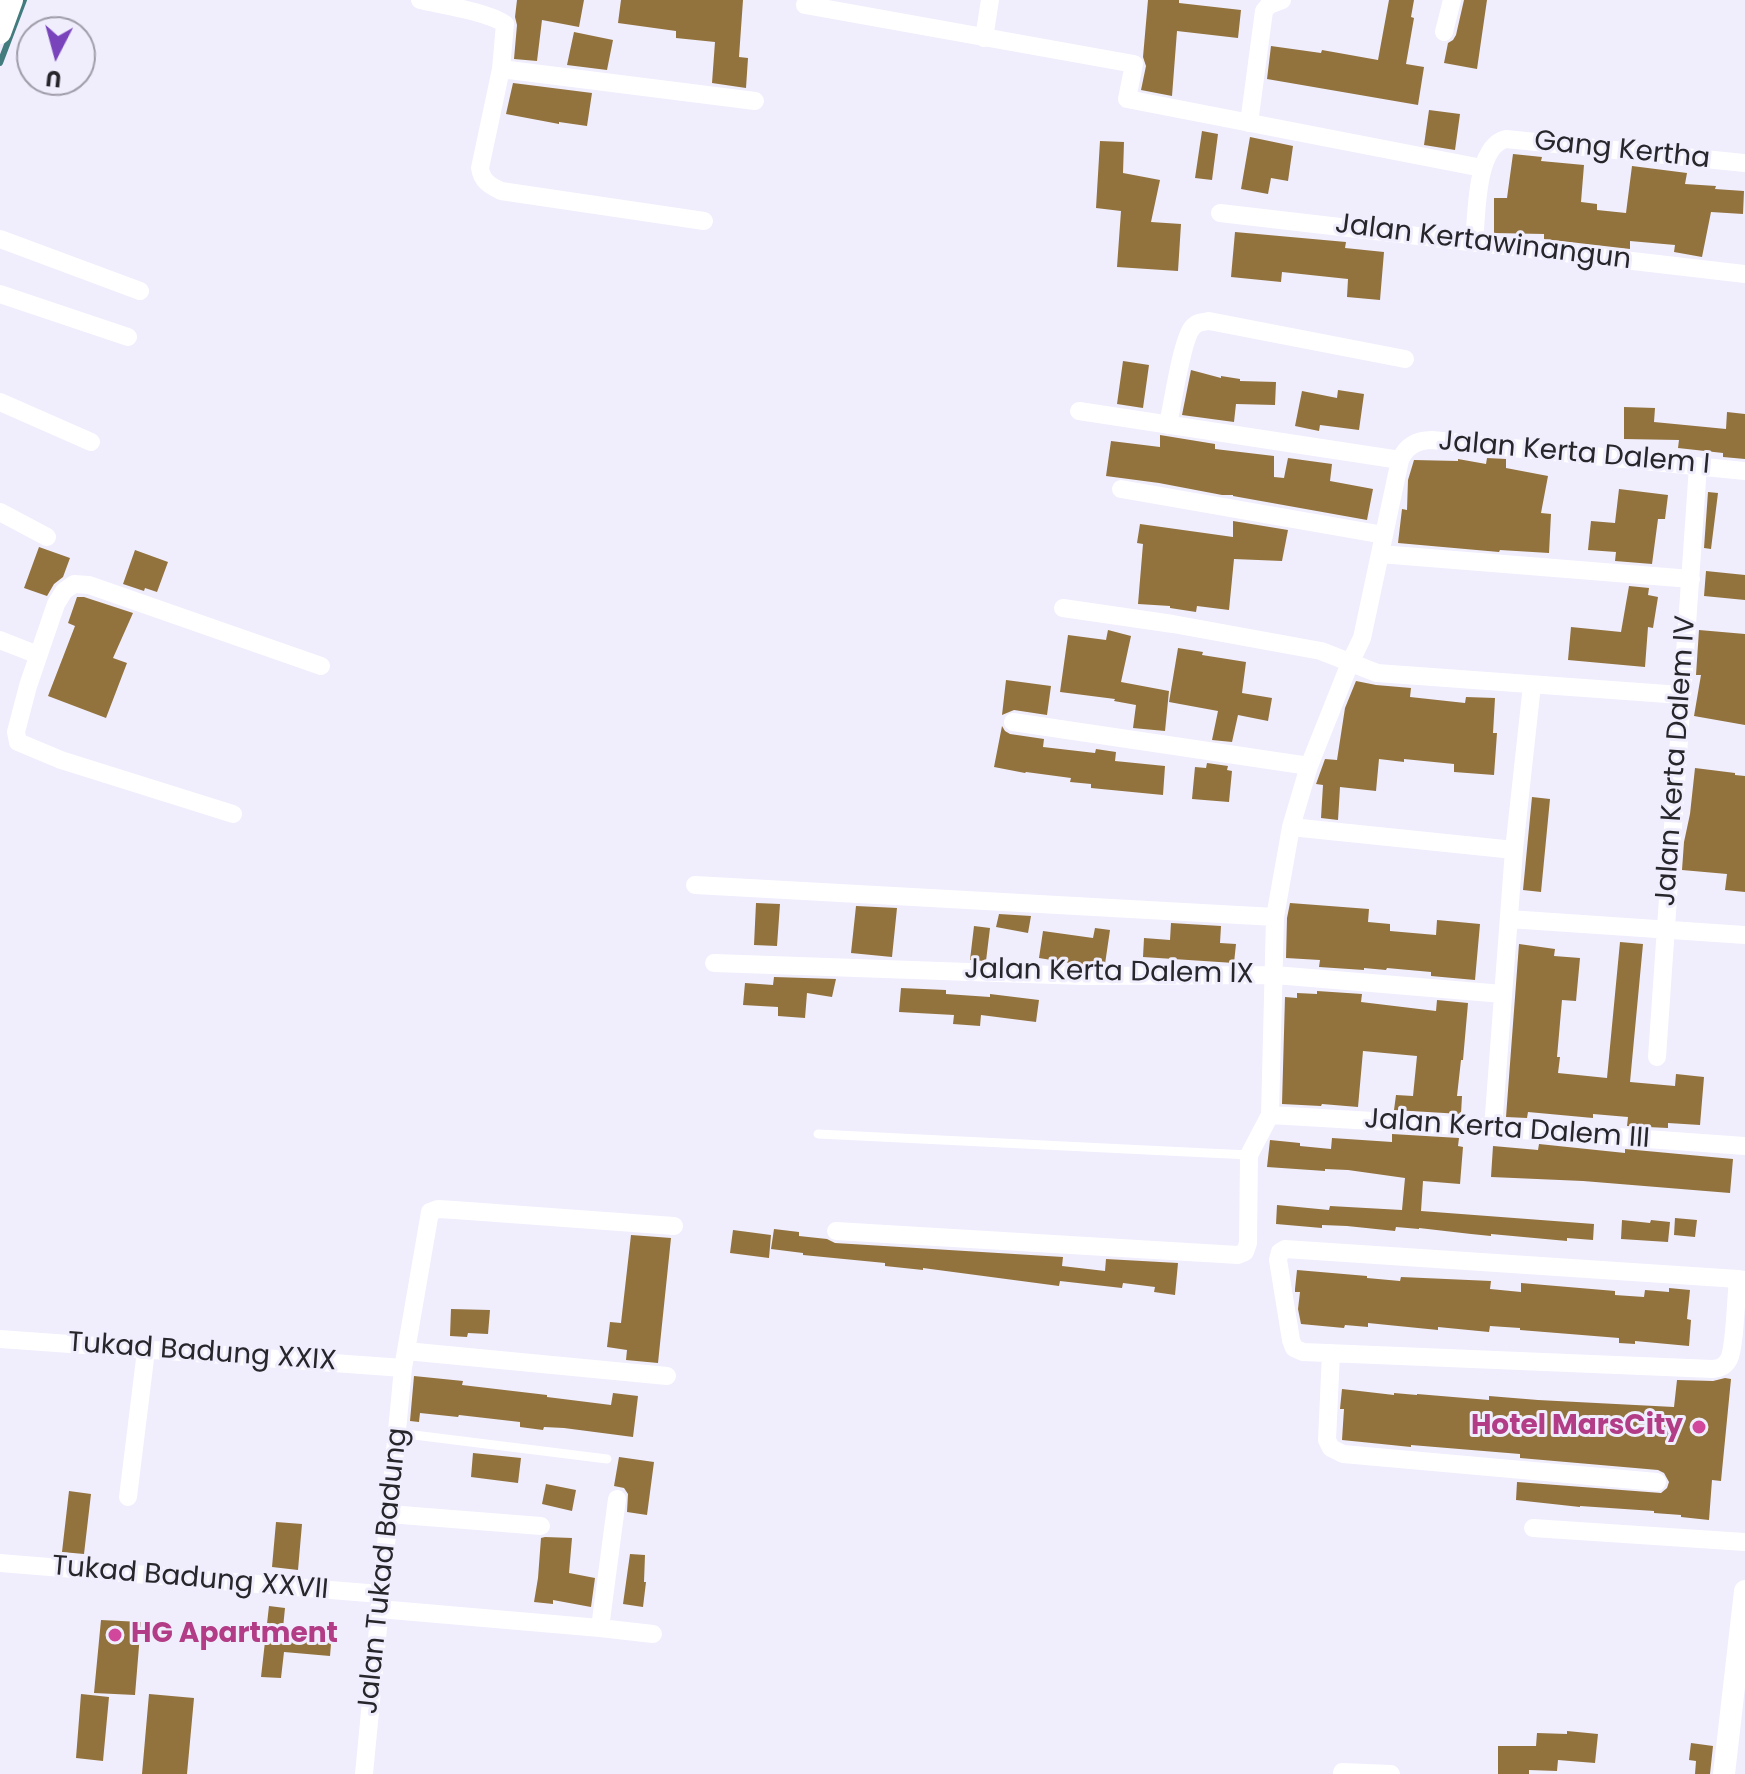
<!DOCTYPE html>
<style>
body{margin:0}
#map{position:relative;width:1745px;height:1774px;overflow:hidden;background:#f0edfd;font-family:Poppins,sans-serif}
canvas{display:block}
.north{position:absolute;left:16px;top:16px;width:80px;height:80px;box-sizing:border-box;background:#f0edfd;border:2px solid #a09da9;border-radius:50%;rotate:186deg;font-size:22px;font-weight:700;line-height:32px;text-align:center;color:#27262b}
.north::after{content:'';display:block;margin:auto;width:28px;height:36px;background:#7843bb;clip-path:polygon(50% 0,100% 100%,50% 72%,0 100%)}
</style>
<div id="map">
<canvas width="1745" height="1774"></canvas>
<div class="north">U</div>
</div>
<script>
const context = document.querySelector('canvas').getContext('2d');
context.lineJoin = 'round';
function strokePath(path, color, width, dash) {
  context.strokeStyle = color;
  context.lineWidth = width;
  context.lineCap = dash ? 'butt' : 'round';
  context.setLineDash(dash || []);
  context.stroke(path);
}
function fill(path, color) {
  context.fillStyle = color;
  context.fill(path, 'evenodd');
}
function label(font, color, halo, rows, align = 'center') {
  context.font = font + ' Poppins,sans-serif';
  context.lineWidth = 6;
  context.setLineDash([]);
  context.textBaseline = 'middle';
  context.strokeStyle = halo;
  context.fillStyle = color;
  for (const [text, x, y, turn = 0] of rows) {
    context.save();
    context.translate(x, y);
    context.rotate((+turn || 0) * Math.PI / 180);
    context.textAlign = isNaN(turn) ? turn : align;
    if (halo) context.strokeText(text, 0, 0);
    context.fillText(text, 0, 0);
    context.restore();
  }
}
strokePath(new Path2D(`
 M0 63 24 0`), '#427c7e', 6);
fill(new Path2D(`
 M517 0H584L579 27 542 20 537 61 514 59 517 25 515 17Z
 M621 0H743L739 57 748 58 746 88 712 83 715 42 676 38V31L618 23Z
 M1148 0H1179V3L1241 10 1238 38 1177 31 1172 96 1141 90 1146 66 1143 57Z
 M1389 0H1414L1411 17 1414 18 1406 64 1424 67 1418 105 1267 79 1271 46 1321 53 1322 50 1378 60Z
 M1464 0H1487L1477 69 1444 63 1448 43 1453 40 1456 35Z
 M574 32 613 40 607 70 567 65Z
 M513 83 592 93 587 126 559 122V124L506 114Z
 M1429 110 1460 114 1455 150 1424 145Z
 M1202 131 1218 134 1212 180 1195 178Z
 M1250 137 1293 146 1288 181 1271 178 1268 194 1241 189Z
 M1100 141 1124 142 1123 173 1160 180 1151 222 1181 224 1178 271 1117 267 1121 211 1096 208Z
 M1513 154 1542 157 1541 161 1584 165 1581 202 1597 204V210L1626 213 1632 166 1687 173 1685 184 1716 186 1715 189 1744 191 1743 214 1711 212 1702 257 1674 252 1675 245 1630 241V249L1544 239V234L1494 233V198H1507Z
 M1235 232 1346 242 1345 248 1384 252 1380 300 1347 297 1348 279 1282 272 1281 282 1231 277Z
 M1123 361 1149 365 1143 408 1117 404Z
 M1191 370 1221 378V376L1240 379V381L1276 382 1275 405 1236 404 1234 422 1182 415Z
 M1338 390 1364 394 1359 430 1320 425 1319 431 1295 426 1302 391 1337 398Z
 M1624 407 1655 408 1654 422 1726 429 1727 412 1745 414V459L1723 457V453L1678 448 1679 440 1624 439Z
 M1160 435 1215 444V449L1274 456V477L1284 478 1288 458 1332 464 1330 481 1373 489 1367 520 1233 496V495H1222L1159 483 1106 476 1111 441 1160 447Z
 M1487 458 1506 459V468L1548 476 1541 513 1551 514 1549 553 1500 550 1499 552 1398 543 1402 509 1407 510 1408 480 1414 460 1458 461V459L1486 464Z
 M1619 489 1668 495 1665 519H1658L1652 564 1615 561 1616 552 1588 550 1591 521 1615 523Z
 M1708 492 1718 493 1711 549 1704 548Z
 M1233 521 1288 530 1282 561 1234 559 1229 610 1197 606 1196 612 1170 608V606L1138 604 1143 544 1137 543 1140 524 1233 537Z
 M39 547 70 558 63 577 54 584 47 596 24 588Z
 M135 550 168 562 157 592 145 588 144 591 123 584Z
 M1706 571 1745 575V600L1704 596Z
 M1629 586 1649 588 1648 595 1658 597 1653 628 1648 627 1645 667 1568 660 1571 627 1621 632Z
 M77 597H84L133 613 113 658 127 663 106 718 48 696 75 626 68 623Z
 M1108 630 1131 636 1121 682 1169 691 1165 731 1133 728 1136 705 1114 701 1115 699 1060 692 1068 635 1106 640Z
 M1699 630 1745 634V725L1694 716 1701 675H1696Z
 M1178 648 1203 652 1202 655 1246 662 1242 693 1272 698 1268 721 1238 715 1232 742 1212 740 1218 711 1169 702Z
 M1006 680 1051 686 1047 715 1014 710 1002 715Z
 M1356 681 1376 685 1411 688 1410 697 1465 703 1466 697 1495 698 1493 733H1497L1494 775 1454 772V764L1404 759V762L1379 759 1376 791 1340 787 1338 820 1321 818 1323 785 1316 784 1325 759 1337 760 1345 708Z
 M1002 726 1005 731 1010 734 1044 739 1043 747 1095 753 1096 749 1116 752 1115 761 1165 766 1163 795 1091 788V784L1070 782 1071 778 1026 772 1025 773 994 767Z
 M1207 763 1228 766 1227 770 1232 771 1229 802 1192 799 1195 767 1206 768Z
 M1695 768 1735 773V775L1745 776V892L1725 890 1727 874 1682 870 1684 842 1690 814Z
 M1532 797 1550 799 1541 892 1523 890Z
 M756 903 780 904 777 946 754 945Z
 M1290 903 1369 909 1368 922 1390 924V931L1436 935 1437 920 1480 924 1475 980 1431 976V972L1387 968 1386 970 1364 968V970L1319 967 1320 960 1286 958 1287 918Z
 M856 906 897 908 892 957 851 953Z
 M999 914 1031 916 1028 933 996 927Z
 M1171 923 1221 926 1220 943 1236 944 1234 963 1143 957 1144 938 1170 940Z
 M974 926 990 928 986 961 970 960Z
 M1095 928 1110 930 1105 964H1076L1039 958 1043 931 1093 938Z
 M1620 942 1643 944 1630 1082 1675 1086 1676 1074 1704 1077 1700 1125 1668 1123V1128L1627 1126 1628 1117 1593 1114V1118L1528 1112 1527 1118 1506 1117 1519 944 1555 949 1554 956 1580 958 1576 1001 1562 1000 1557 1057H1560L1558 1073 1607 1078Z
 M774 977 836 979 832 997 807 993 805 1018 778 1016V1007L743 1005 745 983 773 985Z
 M901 988 946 990V994L990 997V994L1039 1000 1036 1022 981 1015 980 1026 953 1024 954 1015 899 1012Z
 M1317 991 1362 994 1361 1002 1436 1011 1437 1000 1468 1003 1463 1060H1461L1457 1096H1462L1461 1114 1394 1110 1396 1095 1413 1096 1417 1056 1363 1051 1358 1107 1322 1104 1321 1106 1282 1104 1285 997 1297 998V993L1317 994Z
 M1392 1134 1459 1138 1458 1146 1463 1147 1460 1184 1423 1181 1421 1211 1594 1224 1593 1240 1567 1238V1241L1491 1234V1236L1471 1234 1419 1228V1229L1396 1227 1395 1231 1347 1226 1322 1225V1228L1276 1224 1277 1205 1329 1210 1330 1206 1402 1210 1405 1178 1348 1170 1325 1169V1171L1267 1167 1270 1140 1300 1143V1146L1331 1149 1332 1138 1392 1142Z
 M1539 1144 1625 1153V1149L1733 1159 1730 1193 1583 1181 1491 1177 1493 1146 1538 1150Z
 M1675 1218 1697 1220 1695 1237 1674 1235Z
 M1622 1220 1650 1223 1651 1220 1670 1222 1668 1242 1621 1239Z
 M774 1229 799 1232V1236L827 1239 835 1243 1063 1257 1062 1266 1105 1271 1106 1259 1178 1263 1175 1295 1154 1292 1155 1287 1123 1283 1122 1288 1060 1281 1059 1286 923 1268V1270L885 1266V1263L803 1255V1253L771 1249Z
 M733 1230 771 1235 769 1258 730 1253Z
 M631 1235 671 1238 658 1363 626 1360 627 1350 607 1347 610 1322 621 1323Z
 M1297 1270 1367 1276V1278L1400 1281 1401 1277 1491 1281 1490 1289 1521 1292V1283L1615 1291V1295L1644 1297 1645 1290 1669 1292V1288L1690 1290 1687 1319 1691 1320 1689 1346 1635 1341V1344L1619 1343V1338L1520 1330V1328L1490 1326 1489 1332 1438 1327V1330L1368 1323V1327L1345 1325 1344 1328 1301 1324 1298 1309 1300 1292H1295V1289Z
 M451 1309 490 1310 488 1334 468 1333 467 1337 450 1336Z
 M414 1376 463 1381 462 1385 547 1395V1397L611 1405 613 1393 638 1396 633 1437 564 1428 544 1427 543 1430 520 1427V1422L459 1415 458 1417 420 1413 419 1422 410 1421Z
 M1725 1378 1731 1379 1721 1481 1712 1480 1709 1520 1681 1517V1515L1654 1513V1511L1580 1506V1507L1516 1500 1517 1482 1661 1493 1667 1488 1669 1482 1664 1473 1658 1470 1520 1458V1454L1411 1445V1447L1342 1440 1344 1409H1340L1342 1389 1394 1395V1393L1417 1395V1394L1489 1400V1396L1538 1400 1674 1407 1677 1380 1713 1381Z
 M473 1453 521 1458 518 1483 471 1477Z
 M619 1457 654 1462 647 1515 627 1512 628 1494 624 1488 614 1486Z
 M546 1484 576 1490 572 1511 542 1504Z
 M69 1491 91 1494 84 1554 62 1552Z
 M276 1522 302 1524 298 1570 272 1567Z
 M545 1537 572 1538 569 1573 595 1578 591 1607 553 1600V1604L534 1602 538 1578 541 1538Z
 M630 1554 645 1555 644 1582H646L643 1607 623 1604Z
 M269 1606 285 1608 283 1628 332 1632 330 1656 284 1652 281 1678 261 1677Z
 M101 1620 141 1622 135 1695 94 1693Z
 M81 1694 109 1697 103 1761 76 1758Z
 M149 1694 194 1698 187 1774H142Z
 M1567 1731 1598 1734 1595 1763 1558 1760 1557 1771 1529 1770V1774H1498V1746H1536L1537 1733 1567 1734Z
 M1691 1743 1713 1746 1710 1774H1695L1696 1761 1689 1760Z`), '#92733e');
strokePath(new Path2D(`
 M818 1134 1249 1155
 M398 1433 607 1459`), '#fff', 9);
strokePath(new Path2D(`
 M420 0C442 5 488 12 505 24L501 69 480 168C482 181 489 185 501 191L704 221
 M805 5 1134 64 1127 99 1482 168
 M1444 32 1452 0
 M984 38 990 0
 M501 69 755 101
 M1249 123 1264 11 1269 5 1282 0
 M1220 213 1745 274
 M0 239 140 291
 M1474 242C1477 216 1475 146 1506 139L1745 163
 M0 294 128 337
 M0 402 91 442
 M1079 411 1400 460
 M1168 425C1172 406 1182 340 1192 328 1197 322 1202 322 1209 321L1405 359
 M1121 489 1384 535
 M0 512 47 537
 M1380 554 1691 579
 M1063 608 1173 624 1321 651 1377 673 1681 695
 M0 640 38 655
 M1013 722 1309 766
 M233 814 61 760 18 742 16 732 28 686 56 604 64 591 74 584 89 585 321 666
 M1291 827 1514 850
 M695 885 1275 917
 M1509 919 1745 935
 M714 963 1083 976 1275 975 1503 994
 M1657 1057 1698 466
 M1270 1115 1493 1128 1745 1146
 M1493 1128 1514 850 1532 685
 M836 1231 1238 1255 1245 1252 1248 1243 1249 1155 1270 1115 1275 917 1291 827 1309 766 1350 663 1362 638 1400 460C1406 446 1417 440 1432 440L1745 471
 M1738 1279C1736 1295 1735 1347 1729 1359 1725 1366 1721 1368 1713 1369L1303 1352 1294 1348 1291 1340 1278 1260 1280 1252 1285 1249 1738 1279 1745 1280
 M0 1339 403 1368
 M406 1351 667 1376
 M1331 1353 1327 1440 1331 1448 1343 1454 1657 1482
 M128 1497 145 1359 144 1350
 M389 1514 541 1526
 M1533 1528 1745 1542
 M0 1563 380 1594
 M379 1609 600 1628 653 1634
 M600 1628 617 1499
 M1342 1772 1391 1774
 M364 1774 403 1368 430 1212 438 1209 455 1210 674 1226`), '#fff', 18);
strokePath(new Path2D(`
 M0 33 12 0
 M1724 1774 1745 1591`), '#fff', 22);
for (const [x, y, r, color] of [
 [1699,1427,8,"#d1479c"],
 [115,1635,8,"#d1479c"]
]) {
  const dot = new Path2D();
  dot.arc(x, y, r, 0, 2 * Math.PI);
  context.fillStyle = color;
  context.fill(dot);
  strokePath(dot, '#f0edfd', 3);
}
label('28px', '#27262b', '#f0edfd', [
 ["Gang Kertha",1622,151,6],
 ["Jalan Kertawinangun",1483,243,7],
 ["Jalan Kerta Dalem I",1574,454,5],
 ["Jalan Kerta Dalem IV",1677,761,-86],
 ["Jalan Kerta Dalem IX",1109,973,1],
 ["Jalan Kerta Dalem III",1507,1130,4],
 ["Tukad Badung XXIX",202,1353,4],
 ["Jalan Tukad Badung",384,1571,-84],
 ["Tukad Badung XXVII",190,1579,5]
]);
label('bold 28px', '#b23c85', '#f0edfd', [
 ["Hotel MarsCity",1683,1427],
 ["HG Apartment",131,1635,"left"]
], 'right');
</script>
